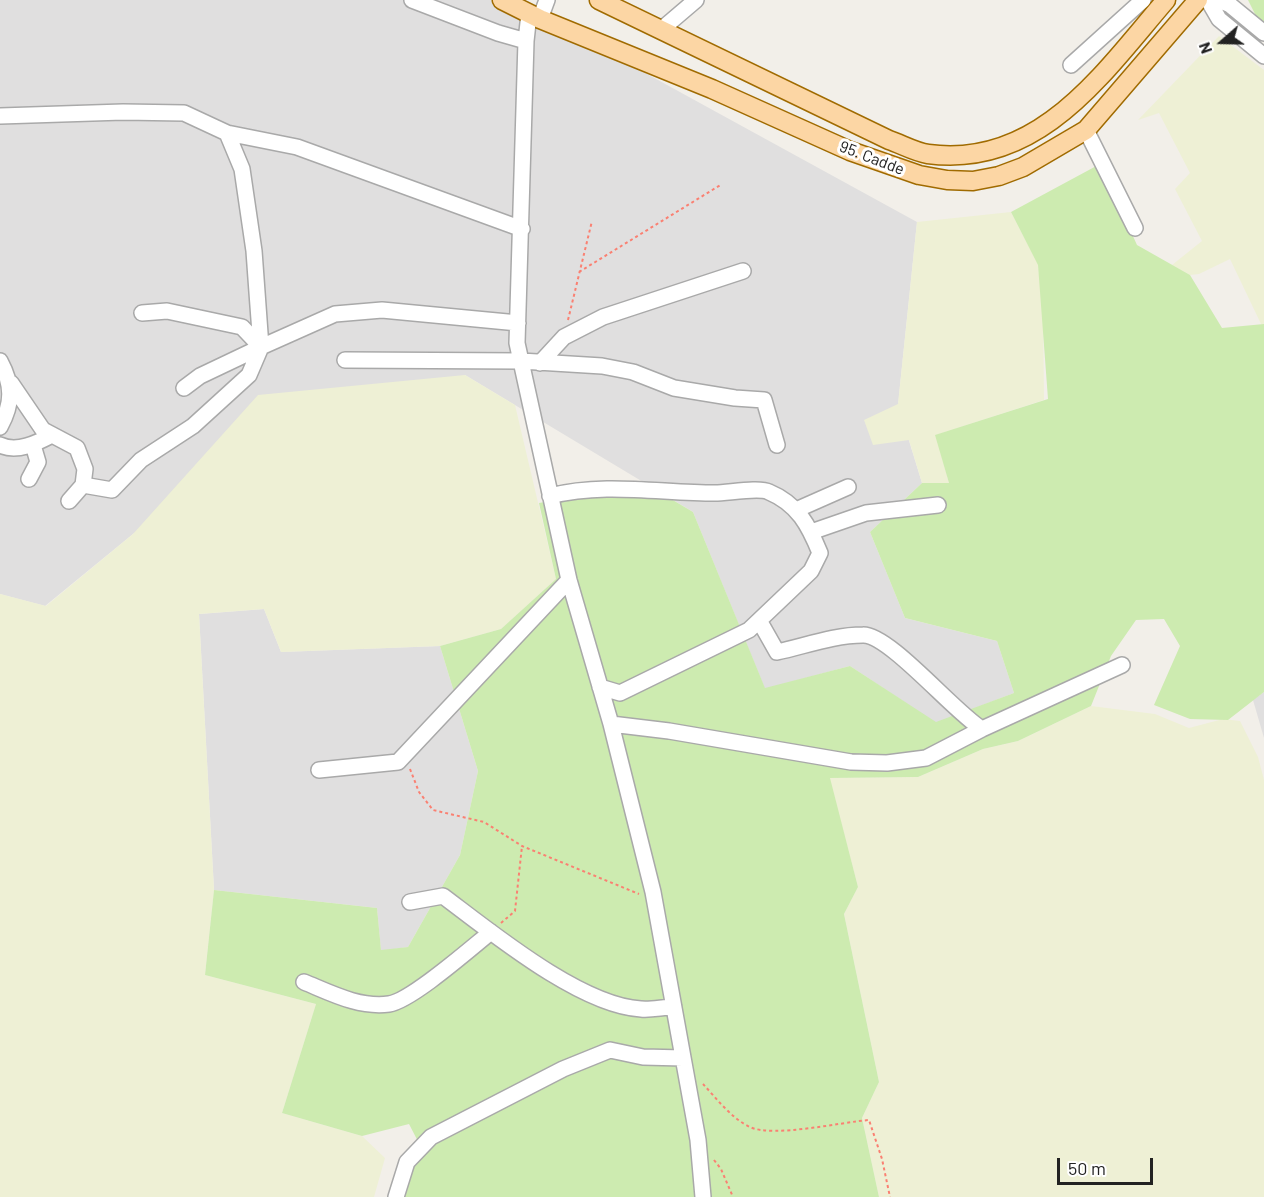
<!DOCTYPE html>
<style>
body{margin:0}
#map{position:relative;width:1264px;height:1197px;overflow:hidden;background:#f2efe9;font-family:Barlow,sans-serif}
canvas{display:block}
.north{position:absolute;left:1192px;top:12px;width:60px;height:60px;-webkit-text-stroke:4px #fff;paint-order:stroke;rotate:250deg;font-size:16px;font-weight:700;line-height:24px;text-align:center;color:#222}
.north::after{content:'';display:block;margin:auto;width:21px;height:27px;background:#222;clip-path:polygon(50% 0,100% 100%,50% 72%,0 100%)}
.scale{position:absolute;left:1057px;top:1158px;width:96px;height:27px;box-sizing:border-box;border:3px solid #222;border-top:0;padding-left:8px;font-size:18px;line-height:21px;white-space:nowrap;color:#222;-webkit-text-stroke:4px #fff;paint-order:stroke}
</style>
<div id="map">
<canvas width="1264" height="1197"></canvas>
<div class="north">N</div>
<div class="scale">50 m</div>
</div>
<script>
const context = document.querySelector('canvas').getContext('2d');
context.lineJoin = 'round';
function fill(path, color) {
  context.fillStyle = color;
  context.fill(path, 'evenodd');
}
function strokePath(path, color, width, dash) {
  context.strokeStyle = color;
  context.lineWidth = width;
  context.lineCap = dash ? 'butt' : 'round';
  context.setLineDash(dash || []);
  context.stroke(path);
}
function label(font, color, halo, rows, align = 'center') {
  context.font = font + ' Barlow,sans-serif';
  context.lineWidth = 6;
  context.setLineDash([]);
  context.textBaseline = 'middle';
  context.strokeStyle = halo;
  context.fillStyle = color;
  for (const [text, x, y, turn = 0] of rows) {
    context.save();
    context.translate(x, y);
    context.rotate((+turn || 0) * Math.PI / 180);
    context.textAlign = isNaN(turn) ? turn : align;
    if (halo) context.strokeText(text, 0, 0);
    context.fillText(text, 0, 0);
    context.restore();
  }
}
fill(new Path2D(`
 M0 0H512L917 222 898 405 922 483 870 532 905 618 997 641 1014 693 936 723 850 666 765 689 693 512 465 375 133 534 45 606 0 594Z
 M264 609 281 652 440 646 478 771 460 855 408 947 381 951 377 908 214 890 199 614Z
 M1264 692V738L1253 700Z`), '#e0dfdf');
fill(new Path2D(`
 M1219 36 1264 70V324H1261L1230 259 1199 274 1190 275 1172 265 1202 241 1175 189 1190 173 1159 113 1138 120Z
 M1011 212 1038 264 1043 311 1044 400 936 435 949 483H922L909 440 873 445 864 420 898 404 917 222Z
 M465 375 515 405 556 579 501 629 440 646 281 652 264 609 199 614 214 890 205 975 316 1004 282 1113 362 1136 385 1158 374 1197H0V594L46 606 133 534 258 395Z
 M1091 706 1155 714 1189 728 1223 719 1240 721 1258 757 1264 780V1197H879L862 1118 879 1082 844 914 858 887 829 778 918 777 983 749 1018 741Z`), '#eef0d5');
fill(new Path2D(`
 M1248 0H1264V22L1256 16Z
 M1100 164 1137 245 1190 275 1222 328 1264 324V692L1228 720 1190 719 1154 705 1180 646 1164 619 1136 620 1111 656 1091 706 1018 741 983 749 918 777 830 778 858 887 844 914 879 1082 862 1118 879 1197H391L399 1168 425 1155 409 1124 362 1136 282 1113 316 1004 205 975 214 890 377 908 381 950 408 947 460 855 478 771 440 646 501 629 556 579 539 503 579 496H666L693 512 765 688 850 666 936 722 1014 693 997 641 905 618 870 532 922 483H949L935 435 1048 399 1038 265 1011 212Z`), '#cdebb0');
const minor = new Path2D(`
 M412 0 498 33 526 41
 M1208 0 1219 19 1264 56
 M1219 0 1230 5 1264 33
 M529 14 526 41 517 343 569 580 611 724 653 892 698 1140 703 1197
 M540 19 547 0
 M662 29 696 0
 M1071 65 1143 0
 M0 116 123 112 184 113 227 133 297 147 522 229
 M1086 130 1135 228
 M227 133 242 169 254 251 261 347 335 314 382 310 518 323
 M142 313 167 311 242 327 261 347
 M345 360 521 361 602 366 633 372 674 388 735 398 764 400 777 445
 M0 361C13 385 13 403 0 427
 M540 363 564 337 603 317 743 271
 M11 383 43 430 77 448 85 469 83 485 69 501
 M184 388 200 376 261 347
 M0 445C17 453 37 443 52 435
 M29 479 38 462 33 445
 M83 485 112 490 141 460 193 426 249 375 261 347
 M550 496C604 482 660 493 715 493 728 493 759 487 769 492 798 504 809 526 820 553L811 571 749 630 620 693 600 687
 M796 510 848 487
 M811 532 866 513 938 505
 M760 622 777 652C805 646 834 635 863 635 889 634 955 713 982 729
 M611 724 669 731 851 762 887 763 926 758 982 729 1122 665
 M319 770 398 762 569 580
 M410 902 443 896C491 932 581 1006 641 1009 652 1010 663 1007 674 1007
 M304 982C331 993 359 1008 389 1004 411 1001 471 948 491 932
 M396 1197 407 1162 431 1137 563 1069 610 1050 643 1057 683 1058`);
const major = new Path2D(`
 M502 0 540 19 712 89 850 151 919 175 947 180 973 181 999 176 1023 167 1086 130 1198 0
 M599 0 889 140C901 144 915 152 928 154 1039 169 1103 73 1166 0`);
strokePath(minor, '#a9a9a9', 18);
strokePath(major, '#a06b00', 21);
strokePath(new Path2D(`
 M579 272 722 184
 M568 320 592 221
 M410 769 419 792 433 810 484 822 522 846 639 894
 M501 923 515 911 522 846
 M703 1084C716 1098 732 1119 750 1127 773 1138 842 1122 869 1120L882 1159 890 1197
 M714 1160 721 1169 733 1197`), '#fa8072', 2, [3, 3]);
strokePath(minor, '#fff', 15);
strokePath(major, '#fcd6a4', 18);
label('16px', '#222', '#fff', [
 ["95. Cadde",872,158,21]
]);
</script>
